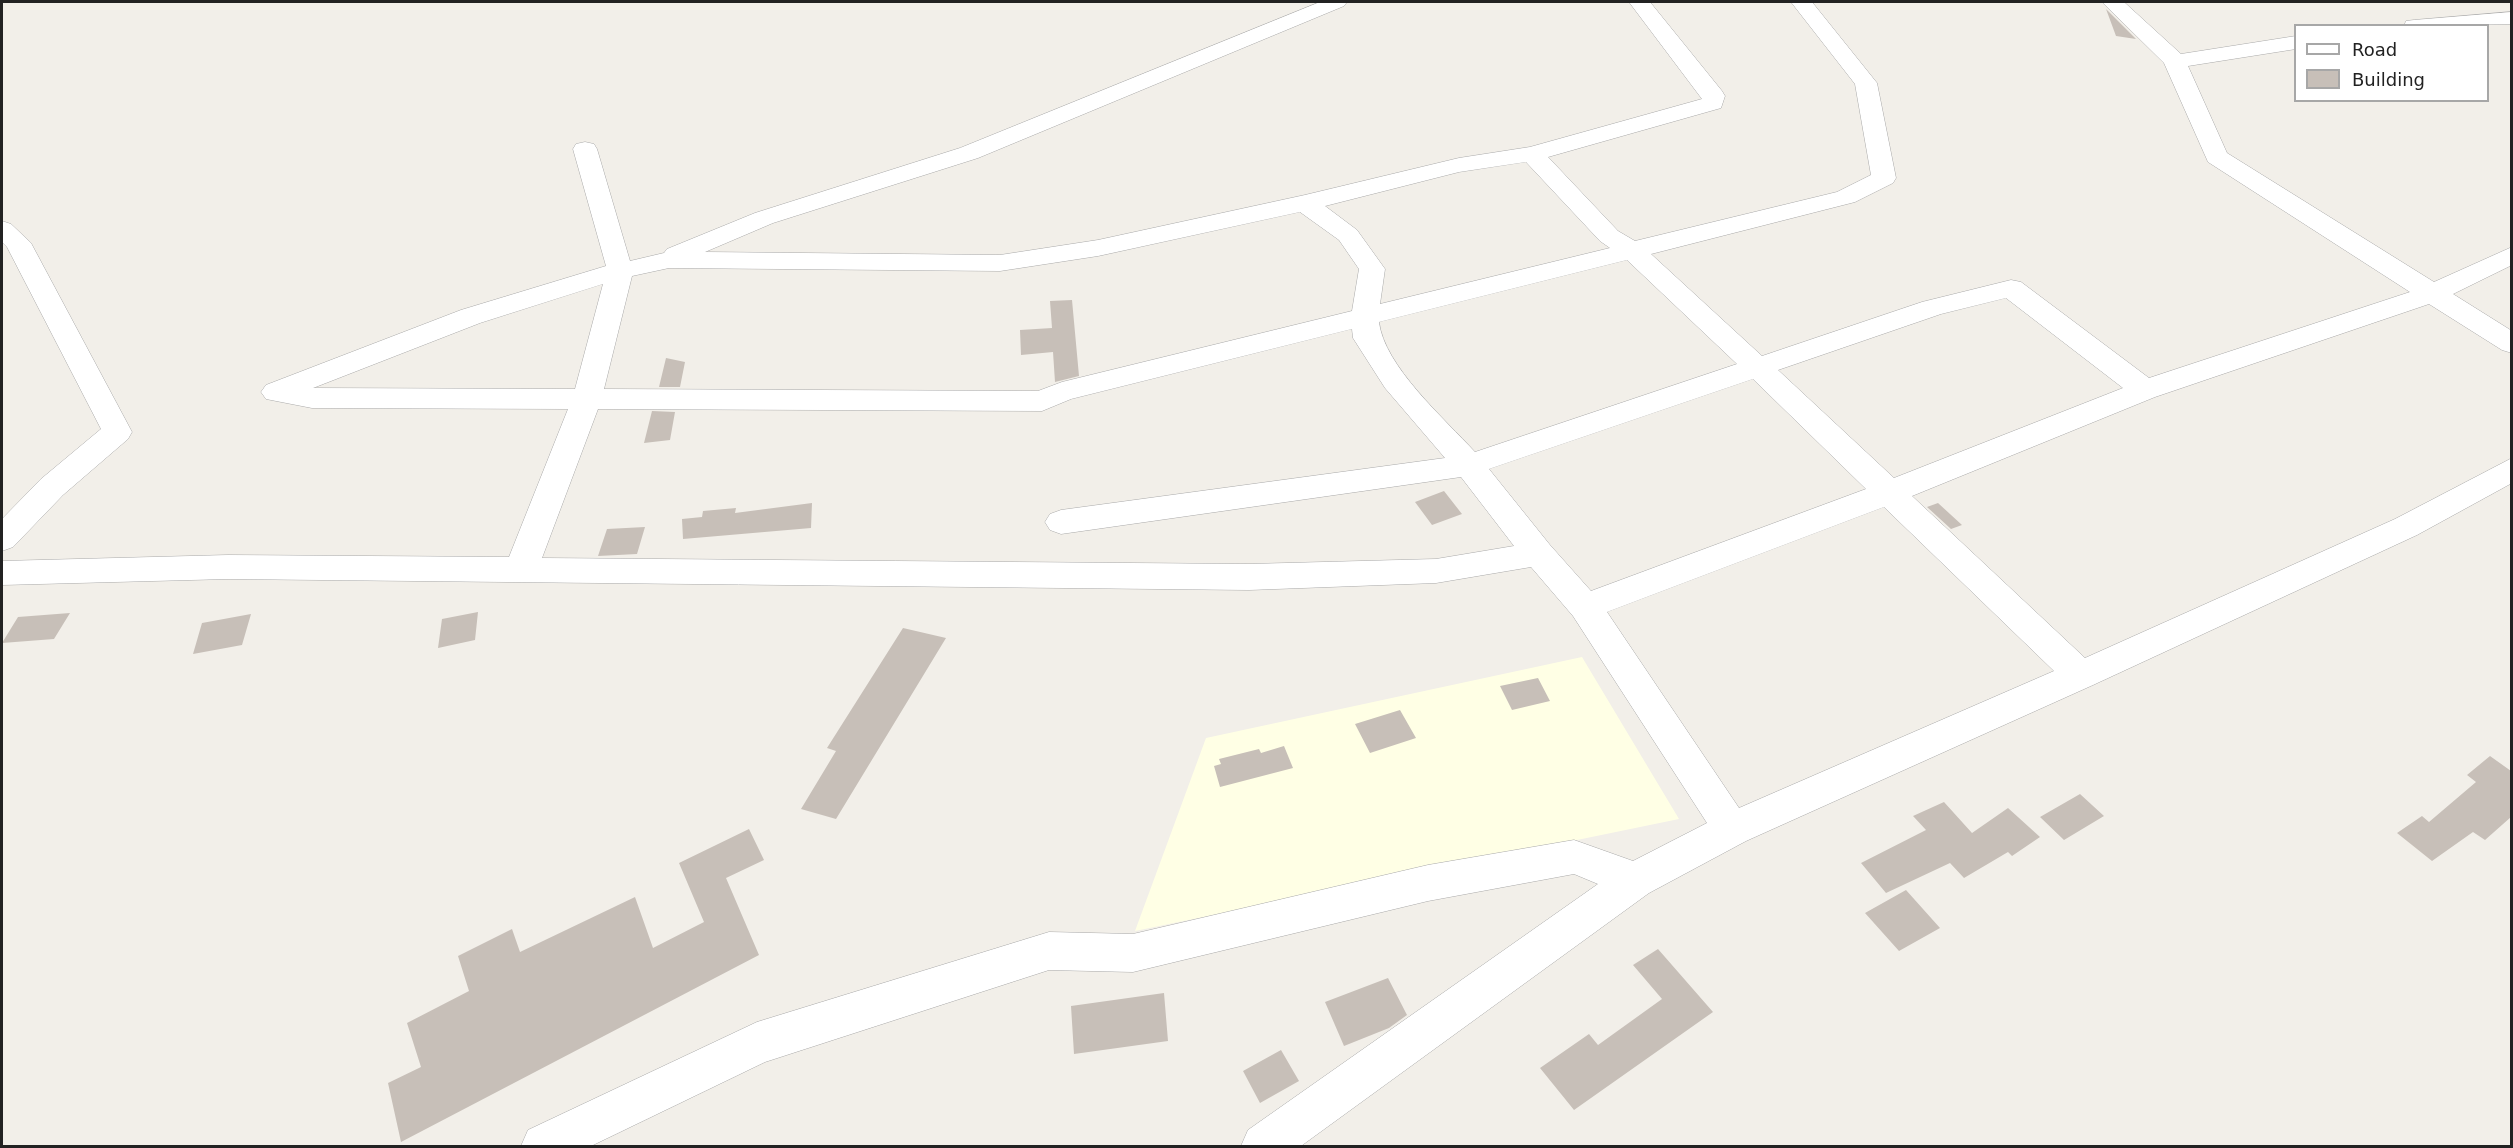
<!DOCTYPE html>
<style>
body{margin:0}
#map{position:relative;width:2513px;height:1148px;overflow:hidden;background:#f2efe9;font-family:"DejaVu Sans",sans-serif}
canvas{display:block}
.frame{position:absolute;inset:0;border:3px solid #222;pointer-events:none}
.legend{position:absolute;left:2294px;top:24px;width:195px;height:78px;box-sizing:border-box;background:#fff;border:2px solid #a7a7a7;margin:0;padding:8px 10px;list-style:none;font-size:18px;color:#222}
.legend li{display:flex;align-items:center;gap:12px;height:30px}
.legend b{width:30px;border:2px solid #a7a7a7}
</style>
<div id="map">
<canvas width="2513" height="1148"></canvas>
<div class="frame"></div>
<ul class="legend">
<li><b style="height:8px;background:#fff"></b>Road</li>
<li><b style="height:16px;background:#c7bfb8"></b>Building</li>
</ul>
</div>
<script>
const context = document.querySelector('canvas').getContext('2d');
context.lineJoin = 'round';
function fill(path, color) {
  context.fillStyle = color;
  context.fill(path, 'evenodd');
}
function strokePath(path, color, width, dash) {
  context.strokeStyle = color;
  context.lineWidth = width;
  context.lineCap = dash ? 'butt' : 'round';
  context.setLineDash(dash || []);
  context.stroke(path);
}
fill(new Path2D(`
 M1582 657 1679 819 1135 931 1206 738Z`), '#ffffe5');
fill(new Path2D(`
 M2106 9 2136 39 2116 36Z
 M1072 300 1079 376 1055 382 1053 352 1021 355 1020 330 1052 328 1050 301Z
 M666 358 685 362 680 387H659Z
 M652 411 675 412 670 440 644 443Z
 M1444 491 1462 514 1432 525 1415 502Z
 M812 503 811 528 683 539 682 519 702 517 703 511 736 508 735 513Z
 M1938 503 1962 525 1951 529 1927 507Z
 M645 527 637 554 598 556 607 529Z
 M478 612 475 640 438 648 442 619Z
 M70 613 54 639 2 643 18 617Z
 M251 614 242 645 193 654 202 623Z
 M903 628 946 638 836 819 801 809 836 751 827 748Z
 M1538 678 1550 701 1512 710 1500 686Z
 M1400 710 1416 738 1370 753 1355 724Z
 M1284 746 1293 768 1220 787 1214 766 1221 764 1219 759 1259 749 1261 753Z
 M2490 756 2511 771V817L2485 840 2473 832 2432 861 2397 833 2422 816 2429 822 2476 782 2467 775Z
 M2080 794 2104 816 2064 840 2040 817Z
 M1944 802 1972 833 2008 808 2040 837 2012 856 2008 852 1964 878 1950 863 1886 893 1861 863 1926 830 1913 816Z
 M749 829 764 860 726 878 759 955 401 1142 388 1083 421 1067 407 1023 469 991 458 956 512 929 520 952 635 897 653 948 704 922 679 863Z
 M1906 890 1940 928 1899 951 1865 913Z
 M1658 949 1713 1012 1574 1110 1540 1068 1589 1034 1598 1045 1662 999 1633 965Z
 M1388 978 1407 1015 1389 1028 1344 1046 1325 1002Z
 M1164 993 1168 1041 1074 1054 1071 1006Z
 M1281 1050 1299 1081 1260 1103 1243 1071Z`), '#c7bfb8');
const minor = new Path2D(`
 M1320 2H1347L1344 6 978 158 773 223 705 252 1000 255 1098 240 1305 195 1459 158 1530 147 1702 99 1629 2H1650L1722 91 1725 96 1721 108 1548 157 1618 231 1635 241 1837 192 1871 175 1855 84 1791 2H1812L1877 83 1896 178 1893 183 1855 202 1651 254 1762 356 1922 302 2011 280 2021 282 2149 378 2410 292 2208 162 2164 63 2102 2H2124L2181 54 2296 36V49L2188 66 2227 153 2434 282 2512 247V265L2453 294 2512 331V353L2502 350 2429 304 2155 397 1912 496 2085 658 2395 519 2512 458V483L2417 535 2093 685 1746 841 1649 893 1301 1146H1241L1248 1130 1598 884 1574 874 1428 901 1133 972 1049 970 765 1062 591 1146H521L528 1130 757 1022 1049 932 1133 934 1428 865 1574 840 1633 861 1707 823 1573 616 1531 567 1436 583 1249 590 228 579 2 585V561L228 555 509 557 568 409 312 408 266 399 261 392 266 385 461 310 606 266 573 149 576 144 585 142 594 144 597 149 630 261 664 253 667 249 755 213 960 148ZM1526 162 1600 241 1610 248 1380 304 1385 269 1357 230 1325 206 1459 172ZM1300 212 1339 240 1359 269 1352 311 1062 382 1038 391 604 389 632 276 669 268 1000 271 1098 256ZM1627 260 1737 364 1475 452C1445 419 1384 366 1379 322ZM603 284 575 389 313 388 480 323ZM2006 298 2123 388 1894 478 1778 370 1941 314ZM1352 329 1353 338 1385 388 1445 458 1061 510 1050 514 1045 522 1050 530 1061 534 1461 477 1514 546 1436 559 1249 564 542 558 598 409 1042 411 1071 399ZM1753 379 1866 489 1591 591 1550 545 1489 469ZM1884 507 2054 671 1739 808 1607 612Z
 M2512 12V24L2404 26 2406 21 2414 20Z
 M2 221 11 224 31 243 132 432 128 439 63 495 13 547 2 551V519L41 479 101 429 7 247 2 242Z`);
strokePath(minor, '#a9a9a9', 1);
fill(minor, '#fff');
</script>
